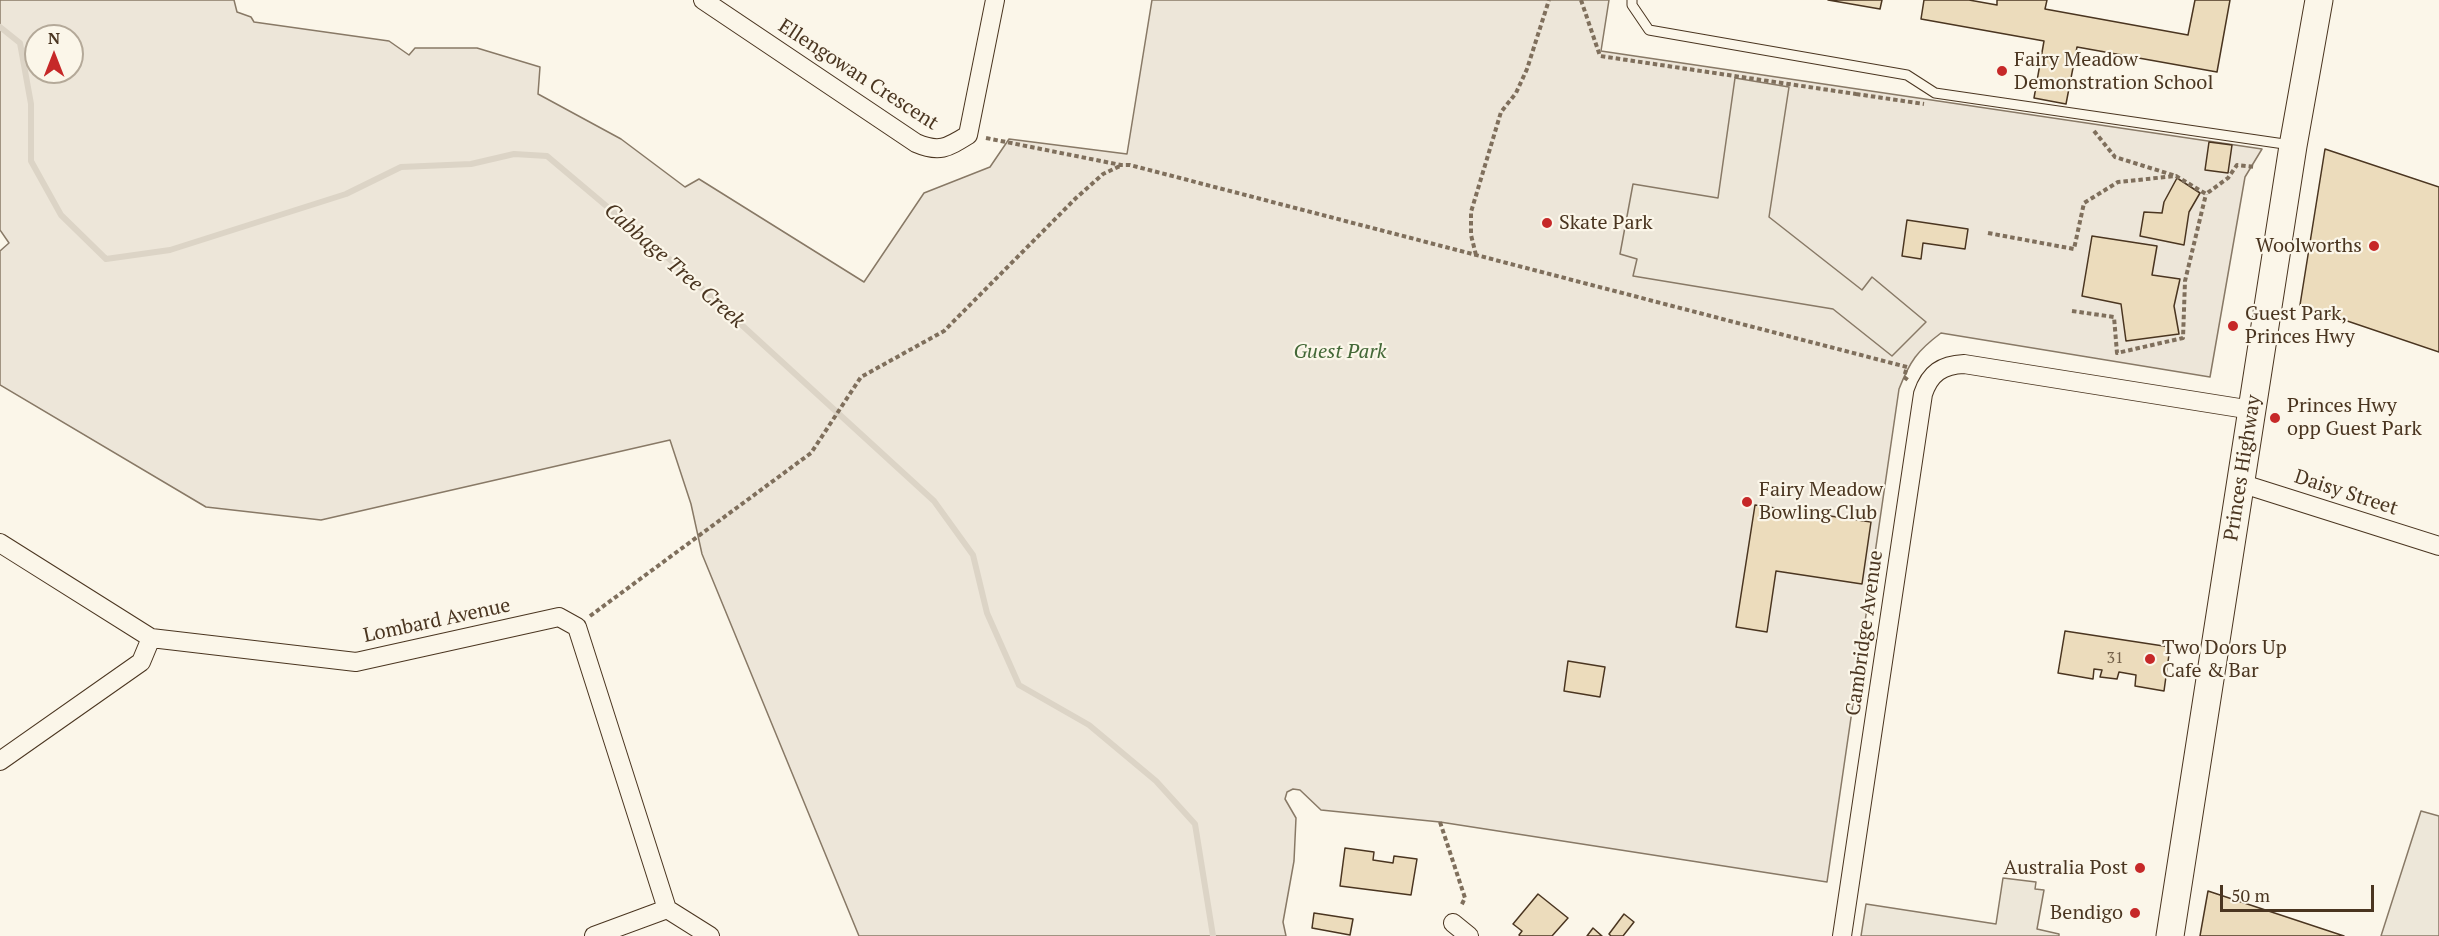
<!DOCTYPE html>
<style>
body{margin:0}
#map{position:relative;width:2439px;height:936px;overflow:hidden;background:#fbf6e9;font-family:"PT Serif",serif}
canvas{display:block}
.north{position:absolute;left:24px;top:24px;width:60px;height:60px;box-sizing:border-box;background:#fbf6e9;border:2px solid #b4a999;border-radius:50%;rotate:0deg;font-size:16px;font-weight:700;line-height:24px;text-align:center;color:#4a3520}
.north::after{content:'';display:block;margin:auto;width:21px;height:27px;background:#c62828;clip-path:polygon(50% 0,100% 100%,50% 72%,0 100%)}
.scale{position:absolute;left:2220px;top:885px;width:154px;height:27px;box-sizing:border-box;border:3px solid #4a3520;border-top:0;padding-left:8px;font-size:18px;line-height:21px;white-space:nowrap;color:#4a3520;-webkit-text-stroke:4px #fbf6e9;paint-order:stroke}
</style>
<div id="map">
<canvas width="2439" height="936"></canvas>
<div class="north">N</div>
<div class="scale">50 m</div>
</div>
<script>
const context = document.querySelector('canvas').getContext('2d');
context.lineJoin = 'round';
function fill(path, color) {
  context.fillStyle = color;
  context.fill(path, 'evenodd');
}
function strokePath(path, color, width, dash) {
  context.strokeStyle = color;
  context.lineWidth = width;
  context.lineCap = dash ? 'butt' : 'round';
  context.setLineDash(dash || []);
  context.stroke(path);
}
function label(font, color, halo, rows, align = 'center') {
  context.font = font + ' "PT Serif",serif';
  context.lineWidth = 4.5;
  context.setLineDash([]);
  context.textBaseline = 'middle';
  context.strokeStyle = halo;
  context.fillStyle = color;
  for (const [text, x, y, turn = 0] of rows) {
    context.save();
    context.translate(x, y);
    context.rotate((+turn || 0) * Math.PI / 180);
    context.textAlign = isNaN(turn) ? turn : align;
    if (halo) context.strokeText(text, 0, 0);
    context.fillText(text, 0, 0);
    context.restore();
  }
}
const green = new Path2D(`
 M0 0H234L237 12 251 17 254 22 389 41 409 55 415 48H477L540 67 538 94 621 139 685 187 699 179 864 282 924 193 990 167 1009 139 1127 154 1152 0H1609L1601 51 2262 149 2245 177 2210 377 1941 333C1917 351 1910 361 1899 389L1827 882 1440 822 1321 810 1300 790 1293 789 1287 792 1285 799 1296 818 1294 861 1283 922 1286 936H859L702 554 691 504 670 440 321 520 206 507 0 385V251L9 243 0 230ZM36 36H72V72H36Z`);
fill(green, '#ede6d9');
strokePath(green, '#887966', 1.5);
const parking = new Path2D(`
 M1735 78 1789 87 1769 217 1862 290 1872 277 1926 322 1892 356 1833 309 1633 276 1637 259 1620 254 1633 184 1718 198Z
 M2421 811 2439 816V936H2381Z
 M2003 878 2036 882 2035 889 2044 890 2037 929 2059 934V936H1861L1866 904 1996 924Z`);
fill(parking, '#ede7d9');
strokePath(parking, '#887966', 1.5);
strokePath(new Path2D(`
 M0 27 20 43 31 104V161L61 215 106 259 170 250 346 194 401 167 471 164 514 154 547 156 674 263 934 501 973 555 987 613 1019 685 1089 725 1156 781 1195 824 1213 936`), '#dcd4c6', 6);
const building = new Path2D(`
 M1828 0H1882L1880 9Z
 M1924 0H1969L1997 5V0H2047L2045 9 2188 35 2195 0H2230L2217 72 2077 47 2066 104 2034 98 2044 41 1921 19Z
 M2209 142 2232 145 2228 173 2205 170Z
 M2325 149 2439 187V352L2300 305Z
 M2177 178 2200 193 2189 212 2184 245 2140 236 2144 212 2162 213 2164 202Z
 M1907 220 1968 229 1965 249 1923 243 1921 259 1902 256Z
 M2092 236 2157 246 2152 275 2180 279 2174 306 2179 334 2126 341 2121 304 2082 296Z
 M1755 505 1871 522 1862 584 1776 571 1767 632 1736 627Z
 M2065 631 2170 647 2164 691 2135 686 2136 675 2119 672 2117 679 2100 677 2102 670 2094 669 2093 679 2058 673Z
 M1568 661 1605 667 1600 697 1564 691Z
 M1345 848 1374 852 1373 860 1393 863 1394 856 1417 859 1411 895 1340 886Z
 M2208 891 2344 936H2200Z
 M1538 894 1568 918 1552 936H1520L1519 935 1522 931 1513 924Z
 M1314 913 1353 919 1350 935 1312 928Z
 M1624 914 1634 922 1623 936H1611L1609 934Z
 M1593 928 1602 936H1587Z`);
fill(building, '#ecdcbc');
strokePath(building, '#4a3520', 1.5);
const service = new Path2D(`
 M1632 0V5L1649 30 1907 75 1935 93 2291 145`);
const minor = new Path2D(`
 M703 0 916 143C939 153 947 148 968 135L995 0
 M2240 483 2439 546
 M0 543 151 638 356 662 559 617 577 627 667 909
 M0 761 141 662 151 638
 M667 909 710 936
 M1453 923 1469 936
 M594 936 667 909
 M1842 936 1923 394C1930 373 1942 365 1964 364L2252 410`);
const secondary = new Path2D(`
 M2170 936 2293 146 2319 0`);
strokePath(service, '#4a3520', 11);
strokePath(minor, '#4a3520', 20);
strokePath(secondary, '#4a3520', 29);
strokePath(new Path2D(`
 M1581 0 1600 56 1856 94 1857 90
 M1856 94 1924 104
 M2094 131 2115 157 2176 176
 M986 138 1121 165H1130L1907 367 1904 377 1908 380
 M1988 233 2074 249 2084 203 2118 182 2176 176 2206 194 2228 178 2237 165 2255 167
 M1476 255 1471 235V212L1501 112 1516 93 1527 69 1549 0
 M2072 311 2114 317 2117 353 2183 338 2185 281 2206 194
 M590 616 811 453 861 377 944 331 1076 198 1103 174 1120 166
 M1440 822 1465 898 1461 906`), '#7f6f5c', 4, [4.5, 3]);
strokePath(service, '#fbf6e9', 9);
strokePath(minor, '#fbf6e9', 18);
strokePath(secondary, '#fbf6e9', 27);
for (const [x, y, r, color] of [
 [2002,71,6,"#c62828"],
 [1547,223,6,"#c62828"],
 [2374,246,6,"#c62828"],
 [2233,326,6,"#c62828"],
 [2275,418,6,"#c62828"],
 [1747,502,6,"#c62828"],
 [2150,659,6,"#c62828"],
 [2140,868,6,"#c62828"],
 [2135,913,6,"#c62828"]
]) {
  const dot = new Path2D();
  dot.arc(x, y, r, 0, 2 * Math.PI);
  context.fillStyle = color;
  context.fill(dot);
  strokePath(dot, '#fbf6e9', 2);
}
label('16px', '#725f47', null, [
 ["31",2115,658]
]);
label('20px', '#4a3520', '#fbf6e9', [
 ["Fairy Meadow",2014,60],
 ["Demonstration School",2014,83],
 ["Skate Park",1559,223],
 ["Woolworths",2362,246,"right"],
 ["Guest Park,",2245,314],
 ["Princes Hwy",2245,337],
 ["Princes Hwy",2287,406],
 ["opp Guest Park",2287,429],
 ["Fairy Meadow",1759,490],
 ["Bowling Club",1759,513],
 ["Two Doors Up",2162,648],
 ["Cafe & Bar",2162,671],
 ["Australia Post",2128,868,"right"],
 ["Bendigo",2123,913,"right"]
], 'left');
label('20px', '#4a3520', '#fbf6e9', [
 ["Ellengowan Crescent",858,75,33],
 ["Princes Highway",2243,468,-81],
 ["Daisy Street",2346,493,18],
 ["Lombard Avenue",437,621,-12],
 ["Cambridge Avenue",1865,633,-82]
]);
label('italic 20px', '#436837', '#fbf6e9', [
 ["Guest Park",1340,352]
]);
label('italic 21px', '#4a3520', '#fbf6e9', [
 ["Cabbage Tree Creek",674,266,41]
]);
</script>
